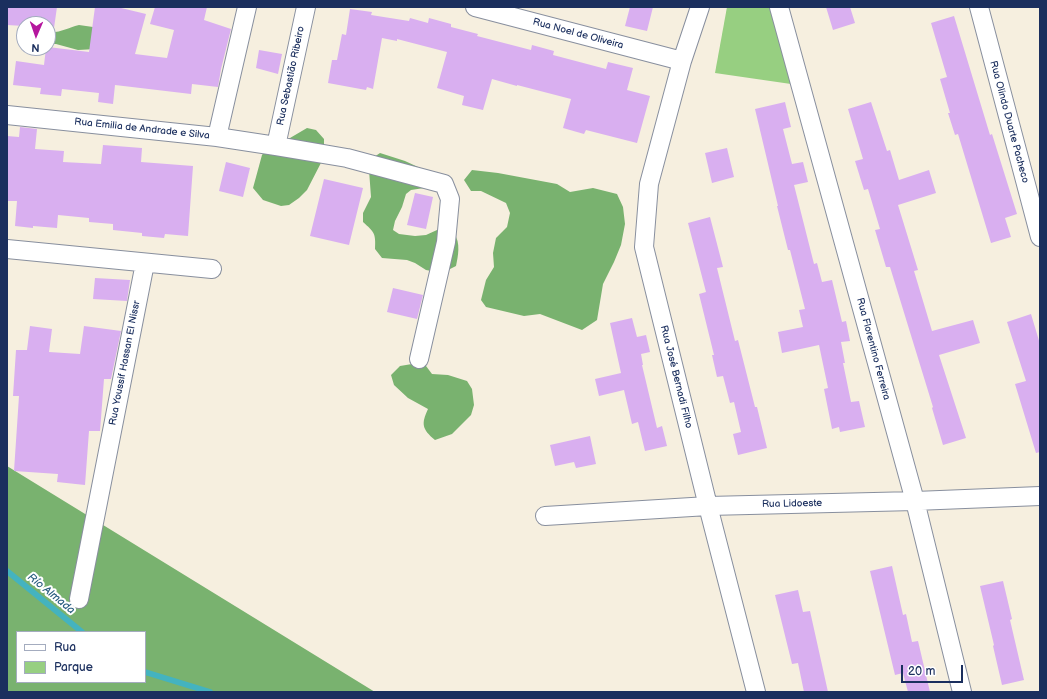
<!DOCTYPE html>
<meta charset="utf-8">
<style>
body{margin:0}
#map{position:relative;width:1047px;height:699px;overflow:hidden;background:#f6efdf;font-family:"Balsamiq Sans",sans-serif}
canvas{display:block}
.frame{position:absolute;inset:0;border:8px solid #1b2f5e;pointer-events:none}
.legend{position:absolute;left:16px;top:631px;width:130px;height:52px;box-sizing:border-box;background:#fff;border:1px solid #a4acbf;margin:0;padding:5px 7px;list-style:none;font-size:12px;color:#1b2f5e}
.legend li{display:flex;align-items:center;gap:8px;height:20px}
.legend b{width:20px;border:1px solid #a4acbf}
.north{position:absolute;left:16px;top:16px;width:40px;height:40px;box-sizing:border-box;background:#fff;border:1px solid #a4acbf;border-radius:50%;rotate:182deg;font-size:11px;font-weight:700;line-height:16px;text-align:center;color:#1b2f5e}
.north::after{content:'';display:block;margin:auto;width:14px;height:18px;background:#b5179e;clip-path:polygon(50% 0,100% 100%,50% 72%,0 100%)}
.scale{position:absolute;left:901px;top:665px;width:62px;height:18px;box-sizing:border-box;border:2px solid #1b2f5e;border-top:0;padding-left:5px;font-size:12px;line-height:14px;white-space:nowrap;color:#1b2f5e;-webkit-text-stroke:3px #fff;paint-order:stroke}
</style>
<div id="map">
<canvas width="1047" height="699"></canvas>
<div class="frame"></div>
<ul class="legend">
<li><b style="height:5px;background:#fff"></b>Rua</li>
<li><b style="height:11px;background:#97cf81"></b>Parque</li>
</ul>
<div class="north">N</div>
<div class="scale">20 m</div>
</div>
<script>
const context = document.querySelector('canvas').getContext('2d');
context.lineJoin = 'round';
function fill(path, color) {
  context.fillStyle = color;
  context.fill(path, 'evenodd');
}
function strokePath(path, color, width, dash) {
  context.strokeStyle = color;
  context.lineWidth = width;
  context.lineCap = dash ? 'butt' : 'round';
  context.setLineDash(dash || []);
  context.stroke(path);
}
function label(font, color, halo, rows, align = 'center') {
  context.font = font + ' "Balsamiq Sans",sans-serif';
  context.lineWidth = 4;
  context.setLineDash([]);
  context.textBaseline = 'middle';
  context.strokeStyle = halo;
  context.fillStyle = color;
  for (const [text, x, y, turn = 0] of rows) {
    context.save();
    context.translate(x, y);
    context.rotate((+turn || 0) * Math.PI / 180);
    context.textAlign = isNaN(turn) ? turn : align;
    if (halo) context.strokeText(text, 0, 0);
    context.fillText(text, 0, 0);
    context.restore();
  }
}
fill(new Path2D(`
 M727 7H773L785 47 791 84 715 73Z`), '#97cf81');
fill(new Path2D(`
 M79 25 93 27 96 49 78 50 56 44H48V32C61 33 67 28 79 25Z
 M307 128 316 130 324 139V157L307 190 299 198 289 205 281 206 263 200 253 188 262 155 269 146 290 138Z
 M380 153 405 161 418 167 429 176 424 188 411 190 406 194 402 207 395 221 393 230 399 234 415 236 426 235 437 230 446 228C448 230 452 232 454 234 461 242 458 257 456 266L442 273 426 270 415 263 407 260 382 258 375 249C376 233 374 232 363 222V213L371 197 369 170 371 159Z
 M472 170 498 173 557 184 570 192 593 188 617 194 623 207 625 224 621 245 614 262 603 284 597 320 582 330 540 314 524 316 486 307 481 300 486 280 494 267 493 253 496 238 507 227 510 213 506 203 481 191H471L464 180Z
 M412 364 426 366 432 374 448 375 467 381 472 389 474 405 471 415 452 434 435 440C422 429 421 424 428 409L408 398 394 385 391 375 400 366Z
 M7 466 375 692H7ZM17 632H145V682H17Z`), '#79b26f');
strokePath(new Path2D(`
 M7 571 82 632
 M145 672 210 692`), '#44b3bf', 6);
fill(new Path2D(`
 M7 7H57L54 28H48V24H24V26L7 25Z
 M95 7H117L146 14 135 54 167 58 174 30 150 24 155 7H207L204 20 231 29 221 69 218 87 192 84 191 94 115 85 113 104 98 102 99 93 62 89 61 96 40 94 41 88 13 85 16 61 44 65 46 48 48 47 89 52Z
 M630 7H653L647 31 625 26Z
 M826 7H850L855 23 833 30Z
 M350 9 372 12 371 15 409 21 410 18 428 23 429 18 451 24V27L478 34 477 36 531 50 532 45 554 51 553 55 606 69 608 62 633 68 627 90 650 96 637 143 586 130 584 134 563 128 571 99 517 85V86L492 79 483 110 462 105 464 96 437 88 447 52 397 39V41L382 38 373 89 367 87 366 90 328 83 332 60H337L342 34 346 35Z
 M954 16 990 135 992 134 1017 214 1005 218 1011 237 991 243 958 134 955 135 948 113H950L940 79 947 77 931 23Z
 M259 50 282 54 278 74 256 68Z
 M785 102 791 127 783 129 792 164 803 162 808 182 794 185 814 264 817 263 822 282 832 280 842 322 846 321 850 341 841 342 845 363H843L851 402 859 401 865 427 840 432 839 427 832 429 824 389 828 388 819 345 782 353 778 332 803 327 799 310 805 309 790 250H788L777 206H778L755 109Z
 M871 102 887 151 890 150 899 180 929 170 936 193 898 205 918 270 914 271 932 331 973 320 980 343 939 355 966 438 943 445 932 408 933 407 890 267H886L875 230 880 229 868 189 864 190 855 161 863 159 848 109Z
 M20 127 37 129 35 149 64 151 63 162 101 164 103 145 142 148 141 162 193 166 188 236 165 234 164 238 142 236V233L113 230V224L89 222V218L58 215 57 228 33 226V228L15 226 17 201H7V136L19 137Z
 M727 148 734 177 712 183 705 153Z
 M226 162 250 168 243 197 219 191Z
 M324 179 363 188 349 245 310 236Z
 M415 193 433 197 426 229 407 225Z
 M710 217 723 267 717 268 735 341 738 340 755 407H757L767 448 738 455 733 434 741 432 734 402 730 403 723 376 717 377 712 355H714L699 294 706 292 688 223Z
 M95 278 130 280 127 301 93 299Z
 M393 288 423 295 417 319 387 312Z
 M1031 314 1040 344V452L1036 453 1015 384 1026 381 1007 322Z
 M632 318 637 337 646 335 650 352 641 354 643 365H642L657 428 662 426 667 446 645 451 638 422 632 424 624 390 599 396 595 379 621 373 610 323Z
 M30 326 52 329 49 352 80 354 84 326 121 331 111 379H104L100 431H89L85 485 57 482 58 474 14 471 19 396H13L16 350H27Z
 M590 436 596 464 576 468 574 462 555 466 550 445Z
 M892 566 903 615 906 614 912 642 918 641 930 692H908L903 673 895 675 870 571Z
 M1003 581 1012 619 1010 620 1024 680 1002 685 993 646 994 645 980 586Z
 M798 590 803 612 810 611 828 692H804L798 663 792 664 775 595Z`), '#d9aff0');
const minor = new Path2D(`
 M475 7 682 61
 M700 7 682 61 649 184 644 247 708 506 756 692
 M779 7 915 501 962 692
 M979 7 1040 237
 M7 115 217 137 276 146 347 158 444 184 450 199 446 242 419 359
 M217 137 247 7
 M276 146 306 7
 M7 249 212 269
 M545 516 708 506 915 501 1040 496
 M79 599 145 263`);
strokePath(minor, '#888f9e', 20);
strokePath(minor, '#fff', 18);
label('10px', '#1b2f5e', '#fff', [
 ["Rua Noel de Oliveira",578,34,15],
 ["Rua Sebastião Ribeiro",291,76,-78],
 ["Rua Olindo Duarte Pacheco",1009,122,75],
 ["Rua Emilia de Andrade e Silva",142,129,6],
 ["Rua Florentino Ferreira",873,349,75],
 ["Rua Youssif Hassan El Nissr",125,363,-79],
 ["Rua José Bernadi Filho",676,377,76],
 ["Rua Lidoeste",792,504,-1]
]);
label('italic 11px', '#295d80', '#fff', [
 ["Río Almada",51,594,39]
]);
</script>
